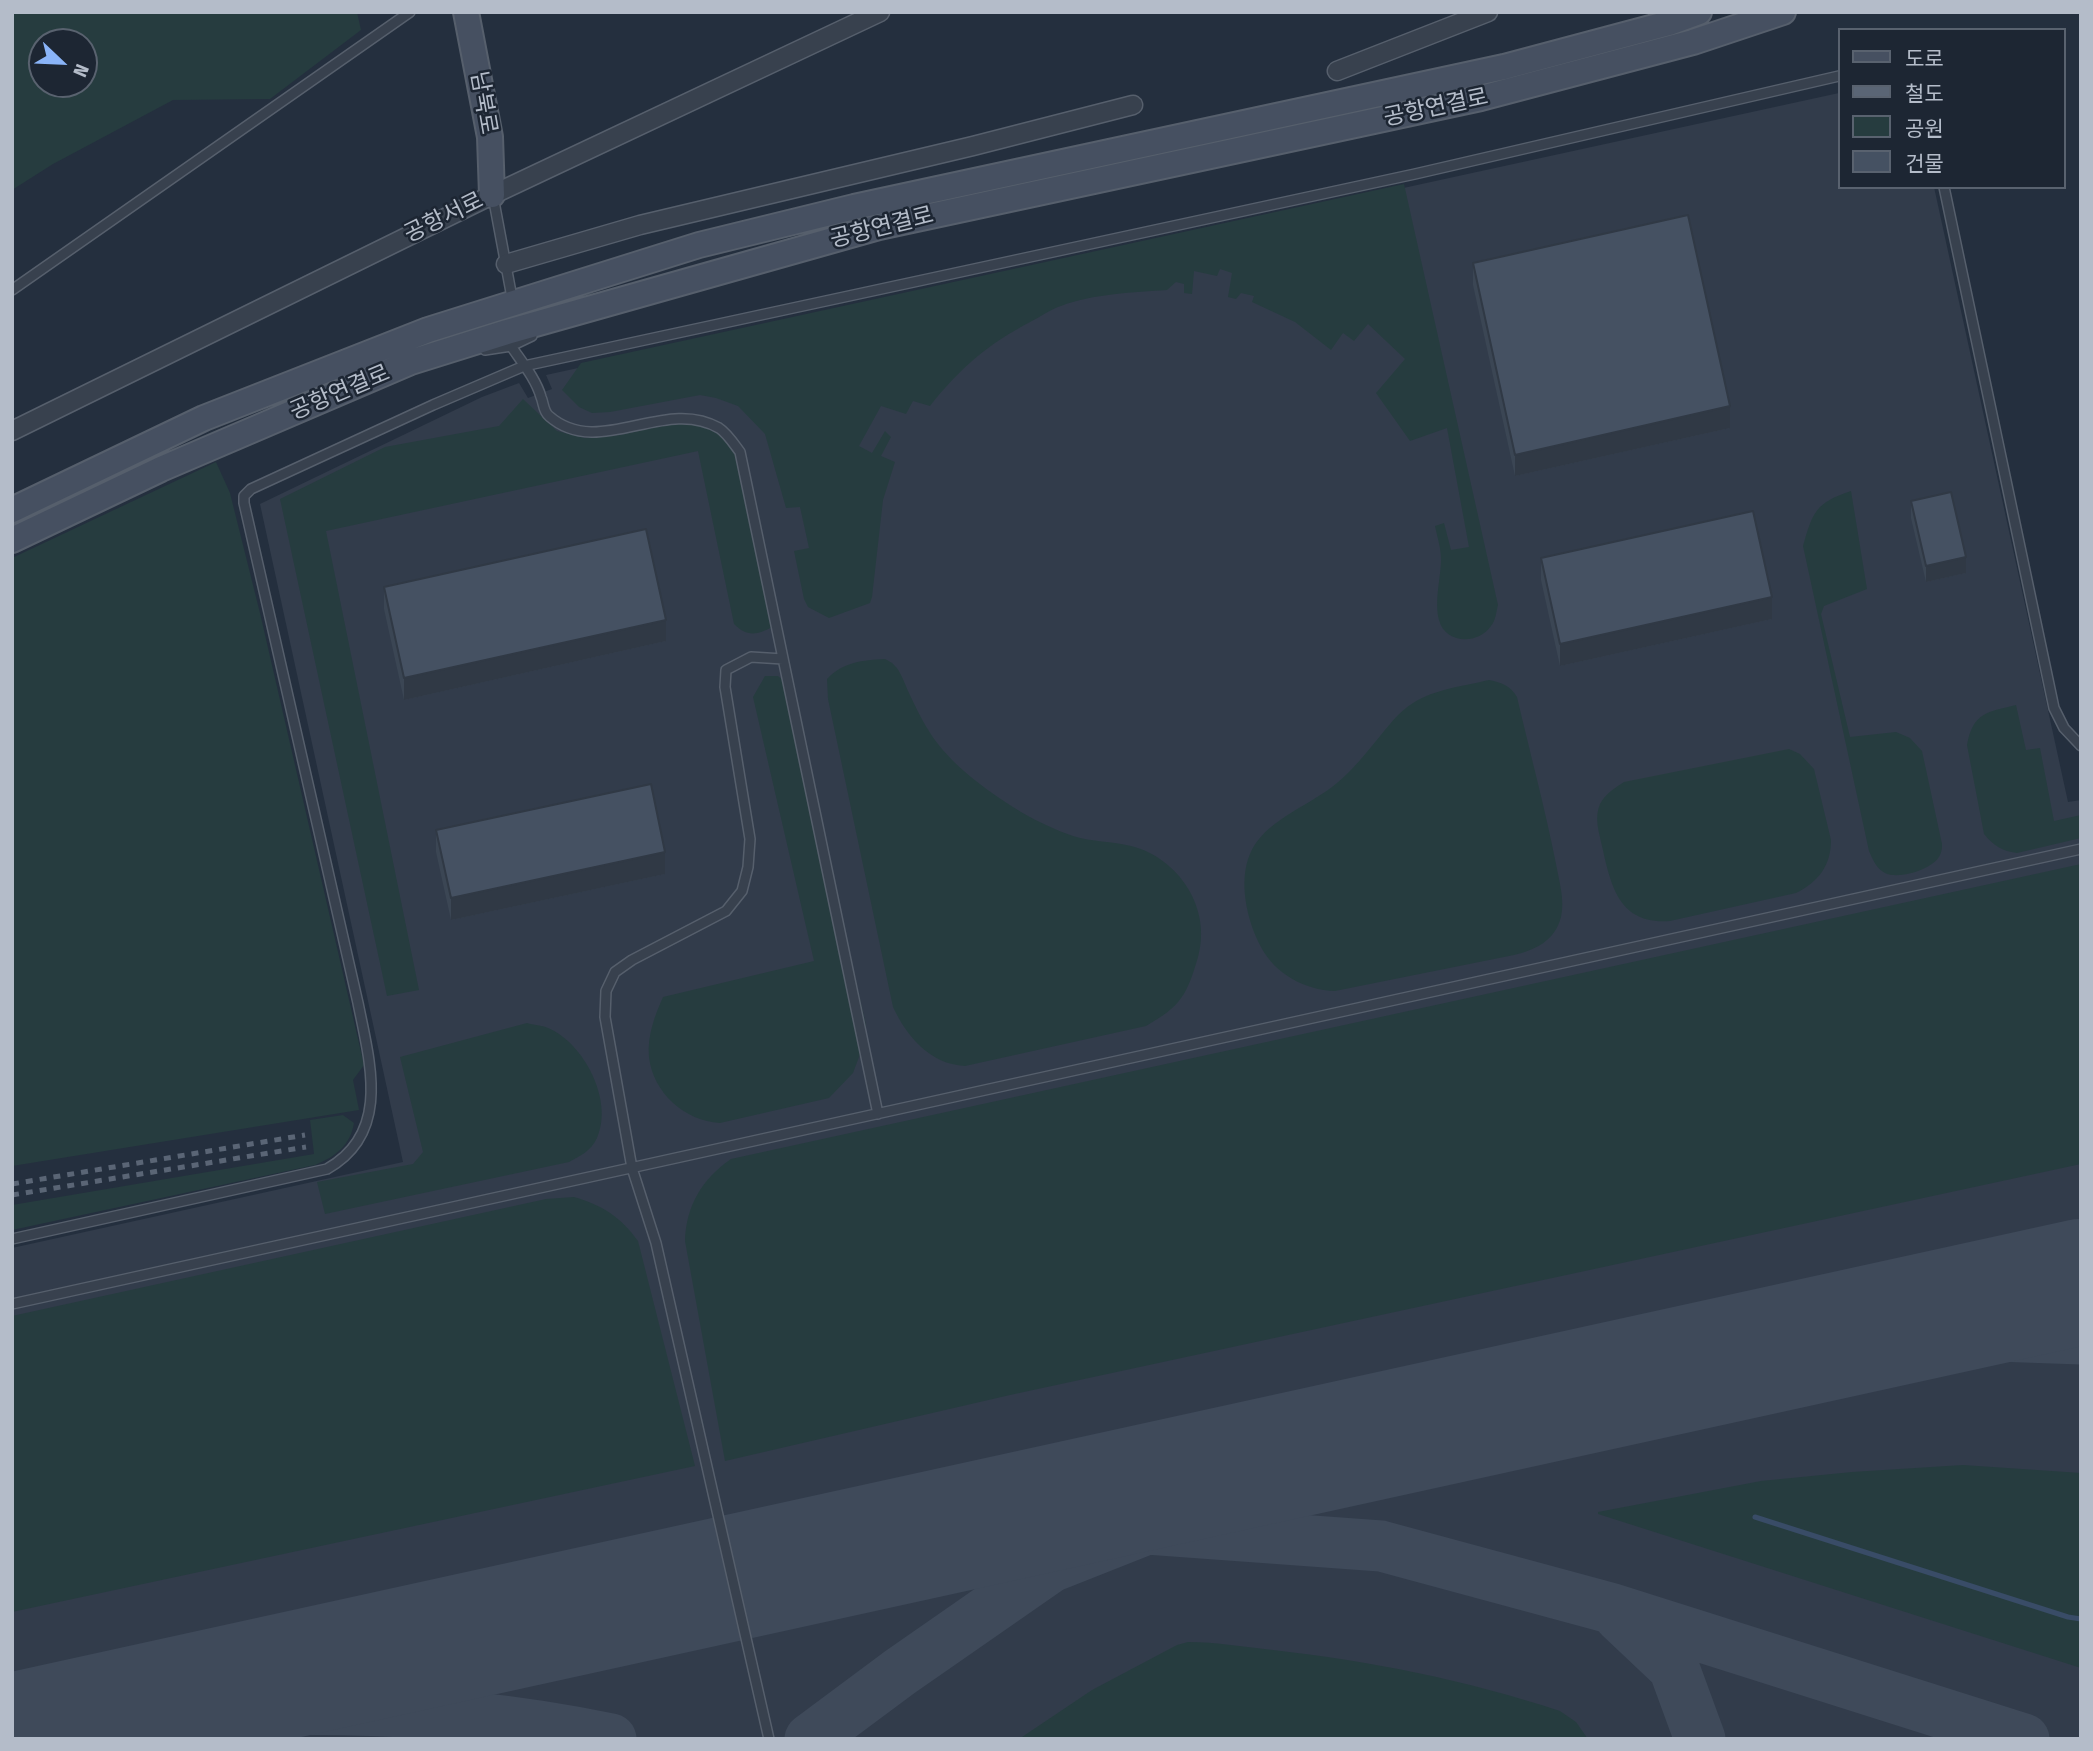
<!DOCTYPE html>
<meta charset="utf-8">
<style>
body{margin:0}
#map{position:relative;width:2093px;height:1751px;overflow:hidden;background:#242f3e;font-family:"Fira Sans Condensed","Noto Sans KR",sans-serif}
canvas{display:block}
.frame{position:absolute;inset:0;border:14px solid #b4bcc9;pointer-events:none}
.legend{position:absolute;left:1838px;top:28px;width:228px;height:161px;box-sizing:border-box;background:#1d2633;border:2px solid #59626f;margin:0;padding:9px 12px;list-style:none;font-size:21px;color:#b4bcc9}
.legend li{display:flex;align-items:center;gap:14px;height:35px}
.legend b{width:35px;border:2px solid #59626f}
.north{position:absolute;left:28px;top:28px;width:70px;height:70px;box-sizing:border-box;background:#1d2633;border:2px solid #59626f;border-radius:50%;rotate:113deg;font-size:19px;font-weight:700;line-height:28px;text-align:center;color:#b4bcc9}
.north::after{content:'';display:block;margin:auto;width:24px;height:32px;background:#8ab4f8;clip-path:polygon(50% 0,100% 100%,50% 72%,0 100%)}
</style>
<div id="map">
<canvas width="2093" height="1751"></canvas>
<div class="frame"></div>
<ul class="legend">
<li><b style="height:9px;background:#465061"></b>도로</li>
<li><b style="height:9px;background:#5a6575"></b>철도</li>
<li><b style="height:19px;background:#263c3f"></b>공원</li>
<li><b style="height:19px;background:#455162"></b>건물</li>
</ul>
<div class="north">N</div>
</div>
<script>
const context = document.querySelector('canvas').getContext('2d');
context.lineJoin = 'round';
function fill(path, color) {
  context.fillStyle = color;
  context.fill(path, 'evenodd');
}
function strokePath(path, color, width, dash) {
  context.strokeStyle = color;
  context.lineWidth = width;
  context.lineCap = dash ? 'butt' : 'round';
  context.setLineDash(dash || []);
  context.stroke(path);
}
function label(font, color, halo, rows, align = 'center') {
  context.font = font + ' "Fira Sans Condensed","Noto Sans KR",sans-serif';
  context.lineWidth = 5;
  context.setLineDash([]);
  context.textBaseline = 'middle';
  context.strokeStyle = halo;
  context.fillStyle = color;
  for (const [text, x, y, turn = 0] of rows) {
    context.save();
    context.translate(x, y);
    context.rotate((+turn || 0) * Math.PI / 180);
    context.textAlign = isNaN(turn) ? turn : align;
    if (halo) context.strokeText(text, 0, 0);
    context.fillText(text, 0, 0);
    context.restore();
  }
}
fill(new Path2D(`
 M1839 93V187H1934L2068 802 2081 800V1739H12V1248L403 1162 260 504 482 397 519 383 528 398 552 389 546 375Z`), '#323c4b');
fill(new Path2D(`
 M12 12H357L361 30 270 99 173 100 53 164 12 190ZM42 42H84V84H42Z
 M1404 184 1498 605C1496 612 1496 620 1491 626 1478 645 1445 644 1439 620 1434 601 1441 577 1441 559 1441 548 1437 536 1435 526L1444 523 1451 550 1469 547 1447 428 1410 441 1376 393 1405 359 1368 324 1354 341 1343 333 1331 350 1295 322 1252 302 1254 296 1241 293 1236 299 1228 297 1232 273 1220 269 1217 276 1194 271 1192 294 1184 293V284L1176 282 1167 290C1135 292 1092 294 1061 306 1051 309 1042 316 1032 321 988 344 961 367 930 406L913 401 906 414 881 406 859 446 872 453 885 431 891 437 881 456 895 462 883 500 872 597 870 603 829 618 808 607 804 599 794 551 809 548 800 507 786 508 765 434 738 406 716 398 700 395 610 412 592 413 579 407 562 390 581 363Z
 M523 399 557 431 585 438 620 435 688 420 722 428 738 454 775 616 772 627C757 635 747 637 734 624L698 451 326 531 419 990 387 996 280 499 385 447 499 426Z
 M216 462 230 493 260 613 364 1065 353 1080 359 1110 12 1166V558Z
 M1851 491 1867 589 1824 606 1821 614 1850 737 1896 732 1910 738 1922 751 1942 844C1942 847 1942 851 1940 855 1934 869 1899 880 1885 873 1876 868 1873 860 1869 851L1803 546C1813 512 1815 503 1851 491Z
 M885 659C888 661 892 662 894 665 901 671 905 685 909 693 917 710 926 729 938 744 948 757 963 771 976 781 1005 804 1038 824 1073 836 1092 842 1112 841 1131 846 1179 858 1212 909 1198 957 1187 995 1181 1006 1146 1026L965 1066C930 1064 907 1037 893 1007L828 699 827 679C843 662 863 660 885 659Z
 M765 676H778L788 685 866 1025 862 1049 853 1073 829 1098 720 1123C685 1121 653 1093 649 1057 647 1036 655 1015 663 997L814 961 753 697Z
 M1489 680C1502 683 1510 685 1517 697 1530 753 1545 808 1556 864 1559 881 1565 900 1561 917 1555 941 1535 950 1514 955L1335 991C1305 990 1275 974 1261 947 1247 921 1238 882 1250 854 1263 822 1306 807 1332 787 1348 775 1363 757 1376 741 1387 728 1398 712 1413 703 1435 689 1464 686 1489 680Z
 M2016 705 2026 750 2040 748 2054 821 2081 815V838L2017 853C2002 851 1994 846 1984 834L1967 745C1973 712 1988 712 2016 705Z
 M1789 749 1800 754 1814 769 1831 840C1831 866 1818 882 1796 893L1670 921C1619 925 1611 886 1602 846 1599 832 1594 818 1600 804 1605 794 1615 788 1624 782Z
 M2081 864V1164L1010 1395 725 1461 685 1241C686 1206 702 1179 731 1159Z
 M527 1023C533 1025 542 1025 548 1028 584 1043 614 1101 597 1138 591 1151 580 1156 569 1162L325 1214 317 1182 413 1164 423 1152 400 1057Z
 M343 1115 354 1123C350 1146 336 1156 315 1165L12 1230V1205L314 1154 310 1120Z
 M574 1197C602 1205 621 1217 638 1241L695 1466 12 1612V1316L546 1199Z
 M1963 1465 2081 1473V1668L1598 1514V1512L1761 1481 1852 1472Z
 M1188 1642C1216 1642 1245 1647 1273 1650 1370 1661 1466 1680 1560 1711L1576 1722 1588 1739H1019L1092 1690 1177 1645Z`), '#263c3f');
strokePath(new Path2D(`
 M1755 1517 2068 1617 2081 1619`), '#394c67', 5);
strokePath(new Path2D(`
 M1857 1331 2081 1339
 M885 1546 1037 1531 1147 1529 1381 1546 1610 1608 2024 1739
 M1620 1617 1674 1668 1700 1739
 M344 1705C444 1656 550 1625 658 1596
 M23 1734C88 1726 153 1716 219 1712 350 1705 483 1712 611 1739
 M810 1739 900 1672 1051 1567 1147 1529 1214 1497 1371 1437`), '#3f4a5a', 51);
strokePath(new Path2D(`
 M12 1736 2081 1282`), '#3f4a5a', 126);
const lane = new Path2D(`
 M1944 187 2054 708 2064 728 2081 746
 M493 196 513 303
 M12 290 410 12
 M511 346C521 361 536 379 541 397 544 404 543 411 549 416 599 460 664 396 719 428 727 433 734 444 740 452L878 1114
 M485 350 511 346 532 336
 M12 1239 327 1169C391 1133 370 1063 358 1003L244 503V496L251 489 433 405 524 366 1415 174 1839 76
 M12 1304 2081 849
 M769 1739 656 1243 632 1168 605 1017 606 991 615 972 632 960 726 911 742 891 748 867 750 839 725 687 726 670 751 657 783 659`);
const street = new Path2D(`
 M1337 71 1488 12
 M506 264 640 225 973 146 1133 105
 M12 431 492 195 880 12`);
const secondary = new Path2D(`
 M466 12 490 137 492 195
 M12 510 204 418 428 330 699 245 854 207 1504 67 1669 23 1699 12
 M12 540 161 469 411 362 507 332 879 227 1481 98 1693 42 1783 12`);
strokePath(lane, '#565f6c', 12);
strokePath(street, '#565f6c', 21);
strokePath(secondary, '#565f6c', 28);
strokePath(lane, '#38414e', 9);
strokePath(street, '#38414e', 18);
strokePath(secondary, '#465061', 24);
strokePath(new Path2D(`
 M12 1184 305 1135
 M12 1195 306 1147`), '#5a6575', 5, [7, 7]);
fill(new Path2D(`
 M1473 263 1730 428 1515 476 1473 285Z
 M1911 501 1966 573 1926 582 1911 518Z
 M1541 558 1772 619 1560 666 1541 580Z
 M384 587 666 641 404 700 384 609Z
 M436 830 665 874 451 920 436 852Z`), '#3b4654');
fill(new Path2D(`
 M1730 406V428L1515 476V455Z
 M1966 557V573L1926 582V566Z
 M1772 597V619L1560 666V644Z
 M666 620V641L404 700V678Z
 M665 852V874L451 920V898Z`), '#303945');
const building = new Path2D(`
 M1688 215 1730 406 1515 455 1473 263Z
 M1951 492 1966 557 1926 566 1911 501Z
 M1753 511 1772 597 1560 644 1541 558Z
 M646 529 666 620 404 678 384 587Z
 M651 784 665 852 451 898 436 830Z`);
fill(building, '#455162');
strokePath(building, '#303945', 2);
label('23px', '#b4bcc9', '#1d2633', [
 ["남북로",483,103,80],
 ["공항연결로",1436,108,-12],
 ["공항서로",444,218,-26],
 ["공항연결로",882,228,-14],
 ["공항연결로",340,393,-23]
]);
</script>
